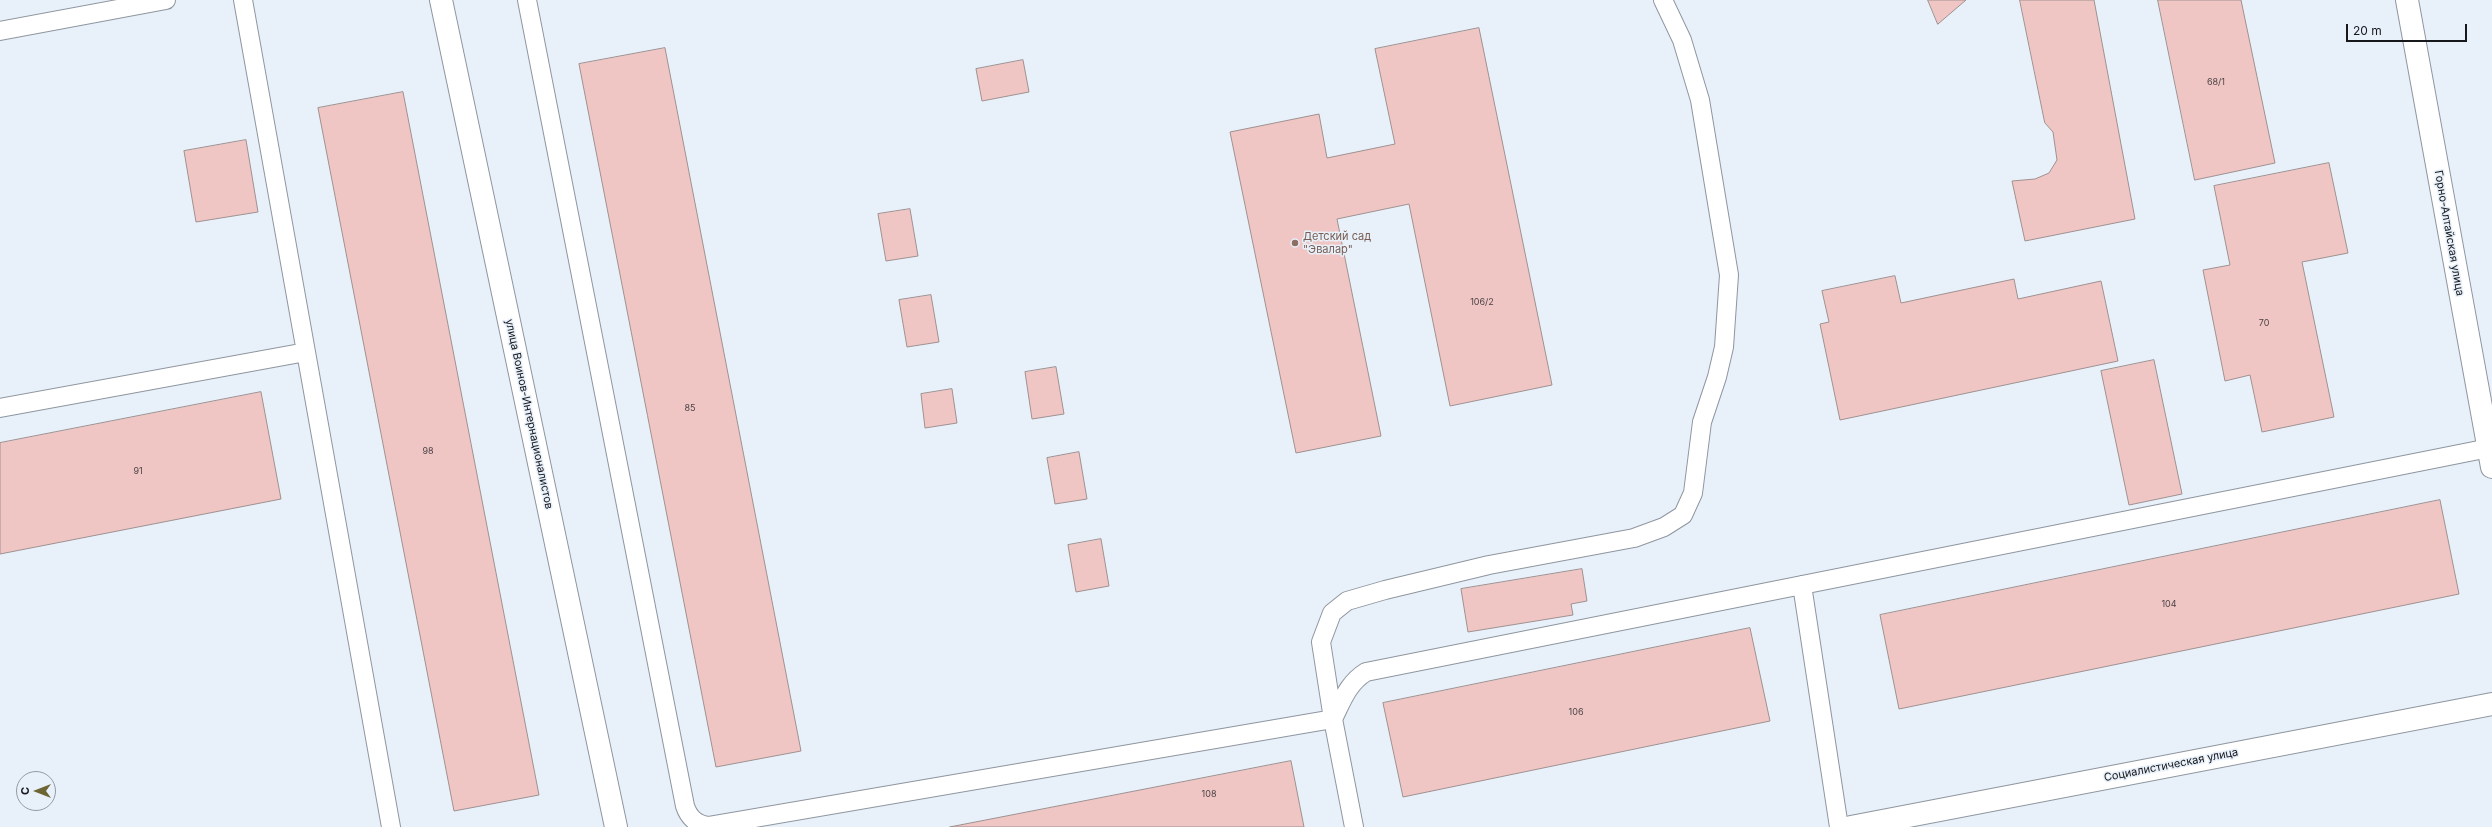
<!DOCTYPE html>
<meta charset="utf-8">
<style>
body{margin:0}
#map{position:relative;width:2492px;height:827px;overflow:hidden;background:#e8f0fa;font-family:Inter,sans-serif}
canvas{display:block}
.north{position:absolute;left:16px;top:771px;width:40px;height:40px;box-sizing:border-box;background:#e8f0fa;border:1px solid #949aa1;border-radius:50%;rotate:270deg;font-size:11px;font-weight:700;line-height:16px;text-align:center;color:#16181c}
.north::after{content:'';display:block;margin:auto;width:14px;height:18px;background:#6d6633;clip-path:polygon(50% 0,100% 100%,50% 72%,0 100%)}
.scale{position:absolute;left:2346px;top:24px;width:121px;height:18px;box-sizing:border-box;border:2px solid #16181c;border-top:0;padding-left:5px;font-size:12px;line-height:14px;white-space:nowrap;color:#16181c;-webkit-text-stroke:3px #e8f0fa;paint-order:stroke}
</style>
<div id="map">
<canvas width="2492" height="827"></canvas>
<div class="north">С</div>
<div class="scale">20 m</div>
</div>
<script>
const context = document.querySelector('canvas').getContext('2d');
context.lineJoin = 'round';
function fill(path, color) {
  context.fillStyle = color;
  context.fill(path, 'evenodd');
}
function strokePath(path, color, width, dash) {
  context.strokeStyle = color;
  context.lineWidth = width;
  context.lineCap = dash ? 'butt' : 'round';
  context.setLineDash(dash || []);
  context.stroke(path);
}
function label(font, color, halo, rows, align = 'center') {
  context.font = font + ' Inter,sans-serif';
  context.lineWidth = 3;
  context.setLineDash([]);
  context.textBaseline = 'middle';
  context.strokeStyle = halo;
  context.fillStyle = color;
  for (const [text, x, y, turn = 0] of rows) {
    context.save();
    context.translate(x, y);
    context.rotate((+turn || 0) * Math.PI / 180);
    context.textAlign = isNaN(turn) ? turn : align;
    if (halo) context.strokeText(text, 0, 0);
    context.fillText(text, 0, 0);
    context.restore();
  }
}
const building = new Path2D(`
 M1928 0H1966L1938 24Z
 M2020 0H2094L2135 219 2025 241 2012 181 2035 179 2049 173 2057 160 2053 132 2045 123Z
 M2158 0H2241L2275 163 2195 180Z
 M1479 28 1552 385 1450 406 1409 204 1337 219 1381 436 1296 453 1230 132 1319 114 1327 158 1395 144 1375 49Z
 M665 48 801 751 716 767 579 64Z
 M1023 60 1029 92 982 101 976 69Z
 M403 92 539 795 454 811 318 108Z
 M246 140 258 212 196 222 184 151Z
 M2329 163 2348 253 2302 262 2334 417 2262 432 2250 375 2225 381 2203 270 2230 265 2214 186Z
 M910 209 918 256 886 261 878 214Z
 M1895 276 1901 303 2014 279 2018 299 2101 281 2118 361 1840 420 1820 324 1829 322 1822 291Z
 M931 295 939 342 907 347 899 300Z
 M2154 360 2182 494 2129 505 2101 371Z
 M1056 367 1064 414 1032 419 1025 372Z
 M952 389 957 423 925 428 921 394Z
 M261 392 281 499 0 554V443Z
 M1079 452 1087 499 1055 504 1047 458Z
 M2440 500 2459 594 1899 709 1880 615Z
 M1101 539 1109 586 1076 592 1068 545Z
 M1582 569 1587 601 1571 604 1573 615 1468 632 1461 589Z
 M1750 628 1770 721 1403 797 1383 703Z
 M1291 761 1304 827H950Z`);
fill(building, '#f0c6c5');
strokePath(building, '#9e9190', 1);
const service = new Path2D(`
 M243 0 391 827
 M527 0 685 806C689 818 696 824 708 826L1333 719 1354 827
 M0 31 166 0
 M0 408 306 352
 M1802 585 1839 827
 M1333 719C1342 701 1348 683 1366 672L2489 448
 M1333 719 1321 642 1332 613 1347 601 1385 590 1489 565 1634 538 1664 527 1683 515 1693 493 1702 422 1717 377 1724 347 1729 275 1700 100 1682 40 1663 0`);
const minor = new Path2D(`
 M441 0 616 827
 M2407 0 2492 467`);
const tertiary = new Path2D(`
 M1851 827 2492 704`);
strokePath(service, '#8f969f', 20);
strokePath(minor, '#8f969f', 24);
strokePath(tertiary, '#8f969f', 24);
strokePath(service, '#fff', 18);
strokePath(minor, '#fff', 22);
strokePath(tertiary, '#fff', 22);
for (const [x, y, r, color] of [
 [1295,243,4,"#8d6e63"]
]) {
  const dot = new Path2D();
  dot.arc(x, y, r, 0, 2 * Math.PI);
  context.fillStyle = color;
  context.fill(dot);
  strokePath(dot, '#e8f0fa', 1.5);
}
label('9px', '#4c4446', null, [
 ["68/1",2216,82],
 ["106/2",1482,302],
 ["70",2264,323],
 ["85",690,408],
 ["98",428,451],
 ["91",138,471],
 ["104",2169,604],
 ["106",1576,712],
 ["108",1209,794]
]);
label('11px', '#16181c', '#e8f0fa', [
 ["Горно-Алтайская улица",2449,233,80],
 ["улица Воинов-Интернационалистов",529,414,78],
 ["Социалистическая улица",2171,765,-11]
]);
label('11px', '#785e54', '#e8f0fa', [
 ["Детский сад",1303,237],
 ["\"Эвалар\"",1303,250]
], 'left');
</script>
